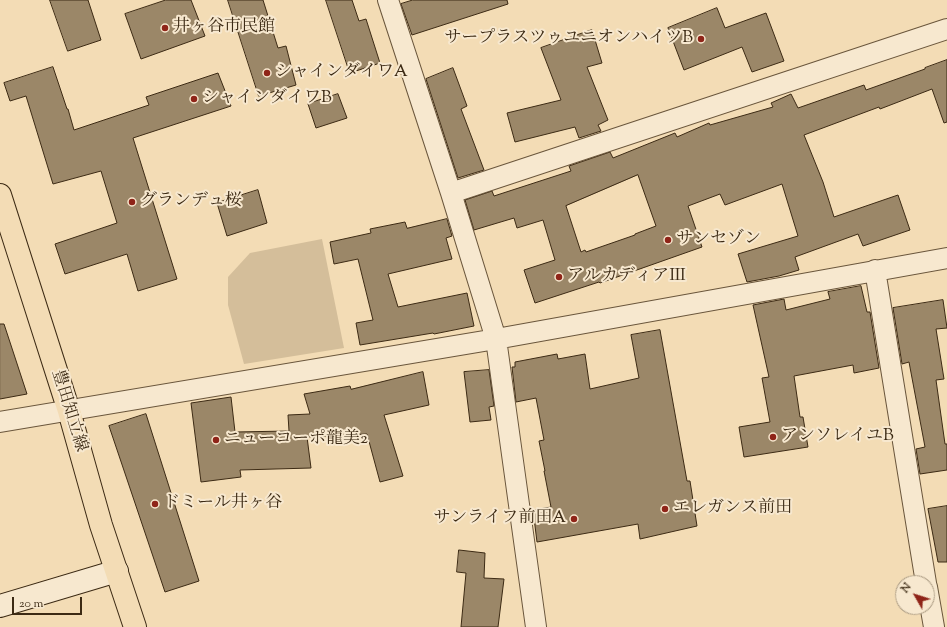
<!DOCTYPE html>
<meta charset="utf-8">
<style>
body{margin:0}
#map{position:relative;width:947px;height:627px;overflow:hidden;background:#f3dcb5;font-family:"Sorts Mill Goudy",serif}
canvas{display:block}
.north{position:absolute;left:895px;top:575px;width:40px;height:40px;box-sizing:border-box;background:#f7e8cf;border:1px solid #ac9c84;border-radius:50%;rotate:309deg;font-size:11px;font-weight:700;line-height:16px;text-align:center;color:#3c2a14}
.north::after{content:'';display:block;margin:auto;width:14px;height:18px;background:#8f2418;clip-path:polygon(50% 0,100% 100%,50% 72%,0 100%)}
.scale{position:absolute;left:12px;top:597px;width:70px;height:18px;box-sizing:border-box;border:2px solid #3c2a14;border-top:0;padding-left:5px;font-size:12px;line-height:14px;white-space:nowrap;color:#3c2a14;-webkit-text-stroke:3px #f7e8cf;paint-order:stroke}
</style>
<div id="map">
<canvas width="947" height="627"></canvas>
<div class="north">N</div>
<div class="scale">20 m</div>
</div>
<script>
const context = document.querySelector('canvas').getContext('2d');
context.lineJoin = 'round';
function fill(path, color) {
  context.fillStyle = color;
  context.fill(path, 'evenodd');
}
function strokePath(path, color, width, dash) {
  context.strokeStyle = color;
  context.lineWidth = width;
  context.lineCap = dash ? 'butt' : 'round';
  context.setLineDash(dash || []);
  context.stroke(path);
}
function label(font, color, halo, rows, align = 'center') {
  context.font = font + ' "Sorts Mill Goudy","Noto Serif JP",serif';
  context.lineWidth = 4;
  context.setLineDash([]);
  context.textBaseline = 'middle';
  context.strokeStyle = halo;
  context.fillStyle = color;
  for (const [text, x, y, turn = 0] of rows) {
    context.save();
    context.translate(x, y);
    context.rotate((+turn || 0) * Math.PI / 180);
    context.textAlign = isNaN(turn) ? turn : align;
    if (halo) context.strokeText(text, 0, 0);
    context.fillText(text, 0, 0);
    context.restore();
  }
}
fill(new Path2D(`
 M322 239 344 348 244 364 228 305V277L250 253Z`), '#d4be9a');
const building = new Path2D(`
 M50 0H88L101 40 68 51Z
 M166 0H191L205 36 141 59 125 14Z
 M228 0H263L278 48 286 46 296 85 259 96Z
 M326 0H352L359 21 366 19 380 63 350 73Z
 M413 0H507L508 4 412 35 401 4Z
 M717 8 725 28 766 13 784 61 752 72 742 47 684 70 668 28Z
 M592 30 602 63 587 67 608 120 598 125 601 131 579 138 575 127 515 142 507 113 561 100 541 48Z
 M947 60V122L944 123 932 89 880 109 879 107 804 135 823 182 834 217 898 195 910 230 863 246 858 234 795 257 799 270 779 276 747 282 738 254 798 236 782 184 725 205 720 194 688 206 702 247 600 283 599 282 535 303 524 270 555 260 543 220 517 228 514 218 474 230 465 200 492 191 494 196 571 171 569 166 610 152 613 158 675 133 677 137 709 123 710 125 773 107 771 103 791 94 798 108 864 85 866 90 925 69V68ZM638 175 656 226 635 234V235L586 252 585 250 581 252 566 206Z
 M53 67 67 109H68L74 130 149 105 146 97 218 73 231 106 133 138 177 279 138 291 127 254 65 274 55 244 117 223 101 171 53 184 26 96 10 101 4 83Z
 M453 68 467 106 461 109 484 170 458 178 426 79Z
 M338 94 347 118 316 128 308 104Z
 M258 190 267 223 227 236 217 203Z
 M447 219 452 236 446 238 452 259 388 274 398 307 467 293 474 326 434 334 433 333 360 345 356 323 373 320 358 259 334 264 330 242 371 233 370 229 405 222 407 228Z
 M861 286 867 312H870L879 368 854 373 853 365 794 376 800 417H803L808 447 744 457 739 427 770 422 762 378 769 377 753 305 784 299 786 310 830 299 828 292Z
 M943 300 947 328 936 329 944 379 936 380 945 444H947V470L920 474 916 449 925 447 909 362 902 364 893 308Z
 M0 324H4L27 394 0 399Z
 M660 330 687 481H690L697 526 640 539 638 524 537 542 533 510 551 507 544 471H545L539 441 544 440 536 398 516 402 512 367H515V362L557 354 558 359 585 354 590 389 639 378 631 335Z
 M489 370 494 406 489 407 491 420 470 422 464 372Z
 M423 372 429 405 384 415 403 476 380 482 367 434 307 437 311 468 240 470 241 477 201 482 191 403 231 397 235 432 289 431 288 415 310 414 304 394 350 386 351 389Z
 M146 414 199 581 165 592 109 426Z
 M947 506V562H938L928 509Z
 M459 550 485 553 484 578 504 579 498 627H461L466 573 457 572Z`);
fill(building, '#9b8768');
strokePath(building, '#3c2a14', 1);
const street = new Path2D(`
 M388 0 451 193 496 339 536 627
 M451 193 947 29
 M875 270 926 583
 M0 422 496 339 947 258
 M927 587 934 627`);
const secondary = new Path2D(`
 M0 606 117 571`);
const primary = new Path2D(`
 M0 195 69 411 101 525 135 627`);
strokePath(street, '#6a563c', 22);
strokePath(secondary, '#3c2a14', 24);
strokePath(primary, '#3c2a14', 24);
strokePath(street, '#f7e8cf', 20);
strokePath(secondary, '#f7e8cf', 22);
strokePath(primary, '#f3dcb5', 22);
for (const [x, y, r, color] of [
 [165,28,4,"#8f2418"],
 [701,39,4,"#8f2418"],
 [267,73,4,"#8f2418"],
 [194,99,4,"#8f2418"],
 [132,202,4,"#8f2418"],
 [668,240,4,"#8f2418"],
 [559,277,4,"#8f2418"],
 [773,437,4,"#8f2418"],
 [216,440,4,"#8f2418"],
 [155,504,4,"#8f2418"],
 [665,509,4,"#8f2418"],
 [574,519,4,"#8f2418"]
]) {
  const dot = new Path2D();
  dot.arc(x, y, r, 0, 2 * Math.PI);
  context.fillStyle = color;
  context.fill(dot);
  strokePath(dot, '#f7e8cf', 1.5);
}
label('17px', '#3c2a14', '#f7e8cf', [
 ["井ヶ谷市民館",173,28],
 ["サープラスツゥユニオンハイツB",693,39,"right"],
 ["シャインダイワA",275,73],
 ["シャインダイワB",202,99],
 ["グランデュ桜",140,202],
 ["サンセゾン",676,240],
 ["アルカディアⅢ",567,277],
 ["アンソレイユB",781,437],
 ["ニューコーポ龍美2",224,440],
 ["ドミール井ヶ谷",163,504],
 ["エレガンス前田",673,509],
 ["サンライフ前田A",566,519,"right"]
], 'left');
label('17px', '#3c2a14', '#f7e8cf', [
 ["豊田知立線",68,411,73]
]);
</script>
